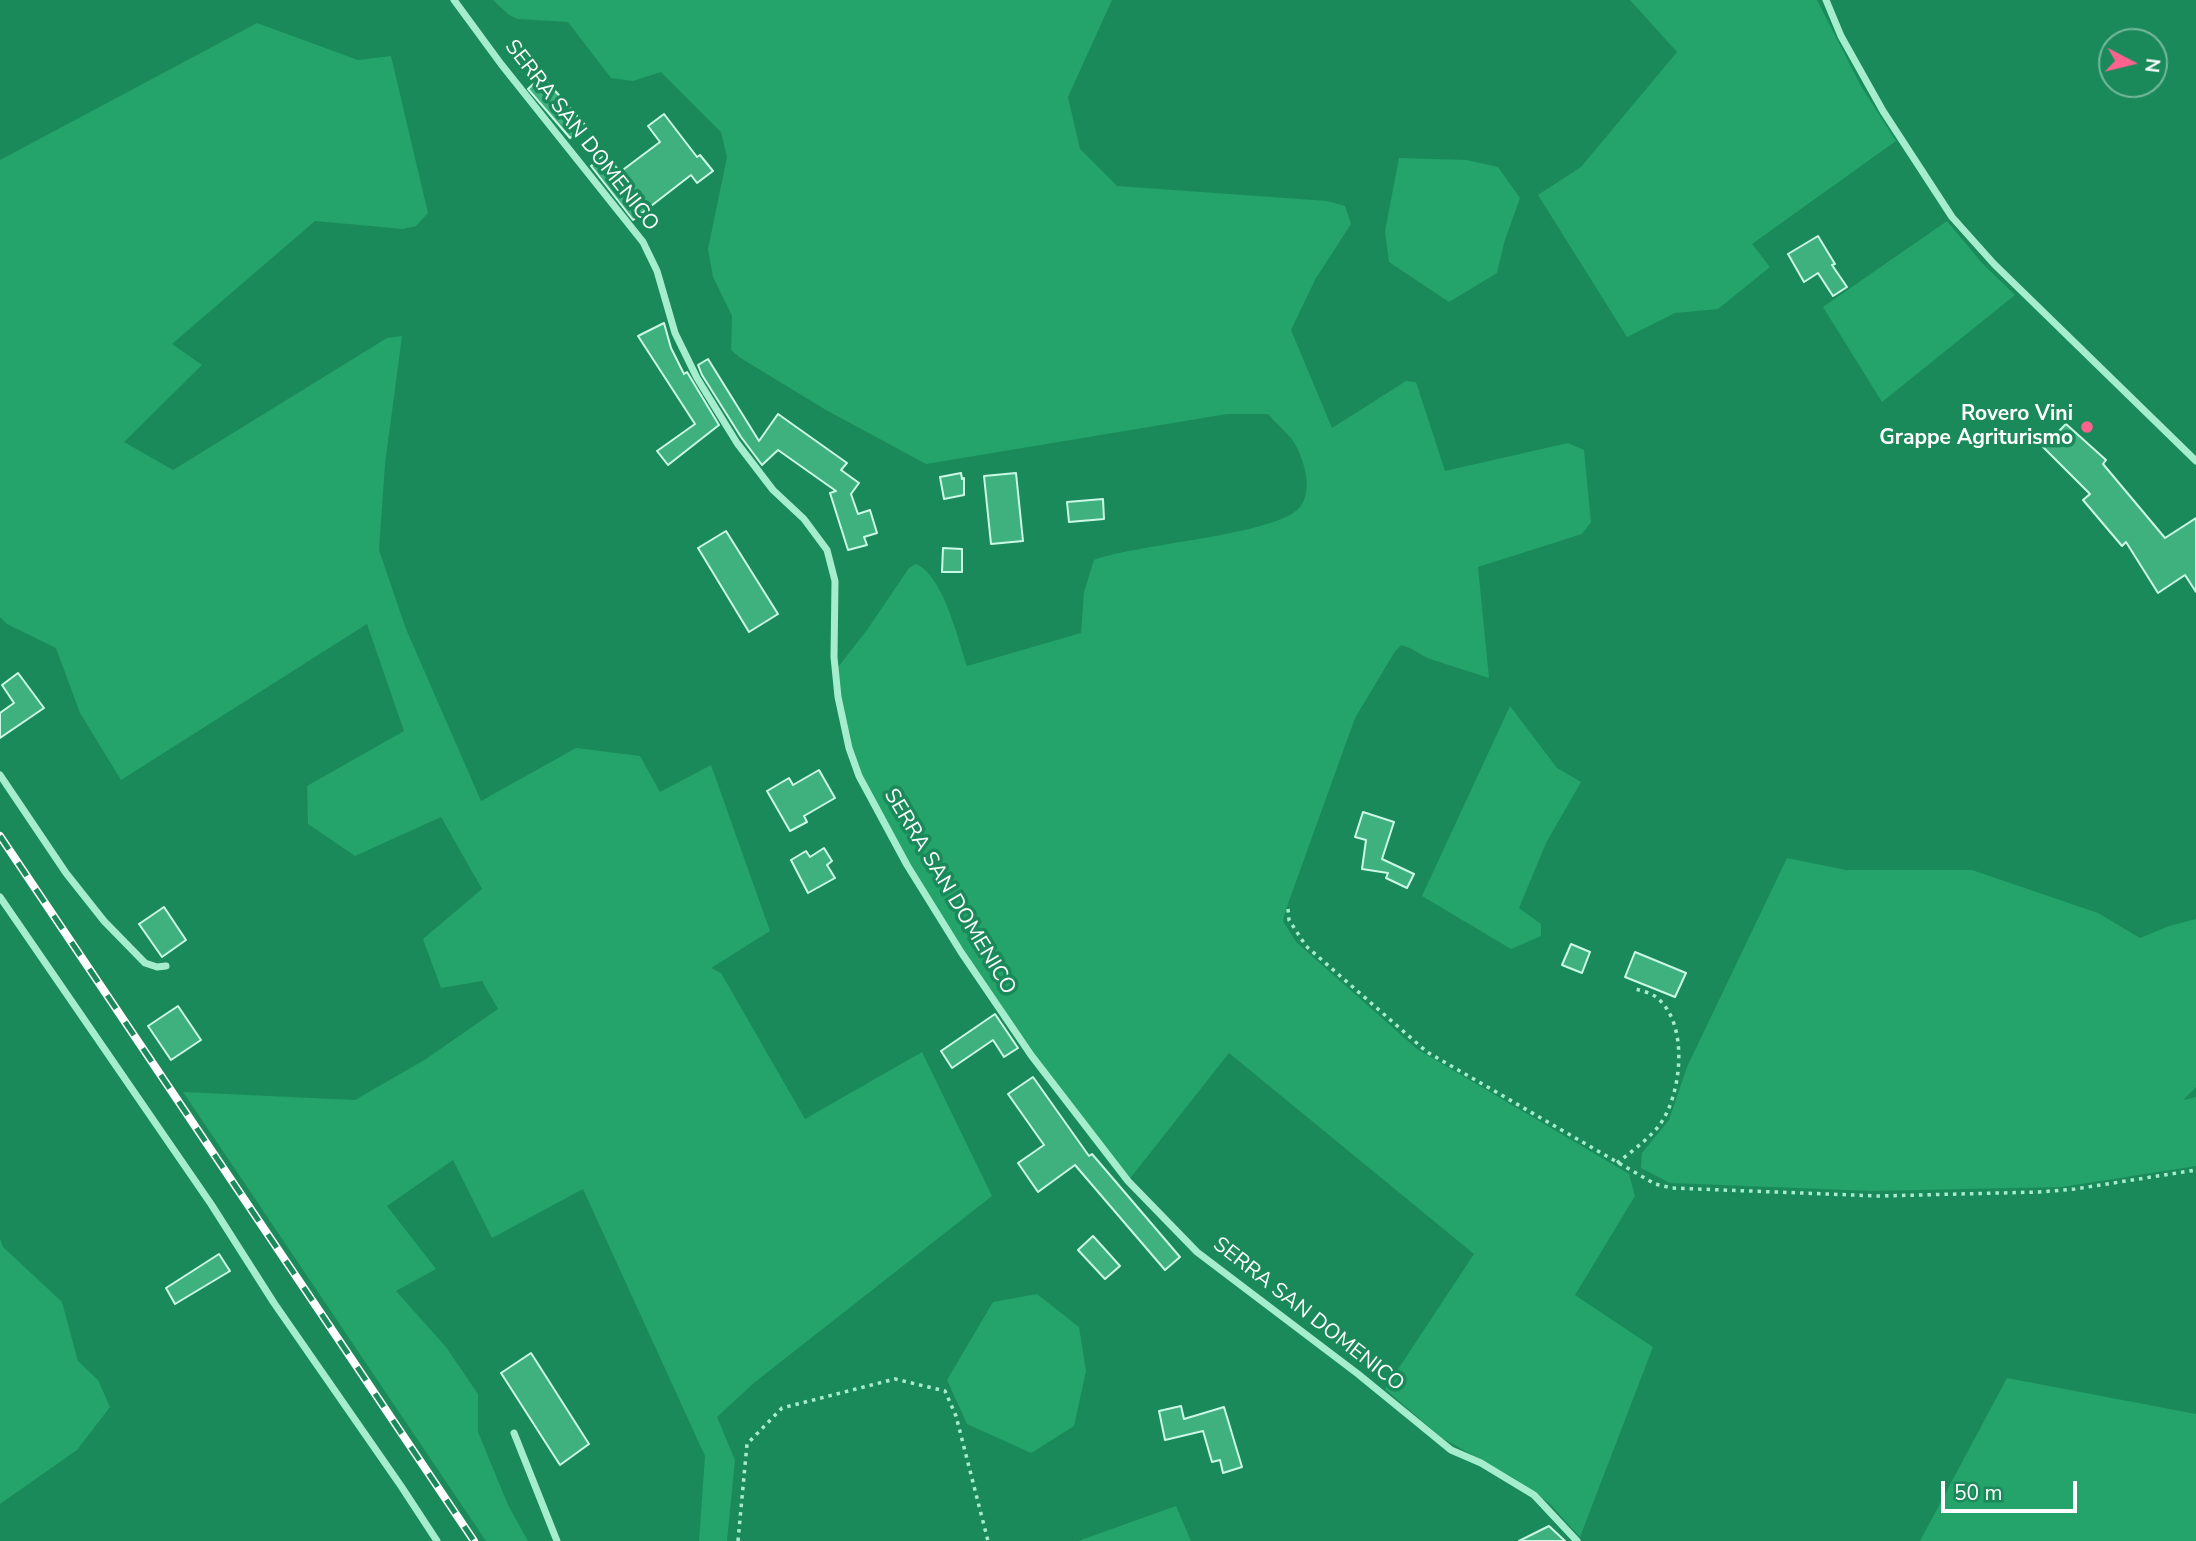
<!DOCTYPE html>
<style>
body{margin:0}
#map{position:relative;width:2196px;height:1541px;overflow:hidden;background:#1b8a5a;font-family:"Nunito Sans",sans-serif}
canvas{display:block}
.north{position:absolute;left:2098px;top:28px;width:70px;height:70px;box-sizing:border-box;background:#1b8a5a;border:2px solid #76b99c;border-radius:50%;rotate:97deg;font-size:19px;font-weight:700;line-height:28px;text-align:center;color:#fff}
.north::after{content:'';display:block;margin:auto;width:24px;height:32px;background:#fe638f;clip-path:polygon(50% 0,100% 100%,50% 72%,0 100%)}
.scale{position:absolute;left:1941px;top:1481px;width:136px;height:32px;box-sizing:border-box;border:4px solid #fff;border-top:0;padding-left:9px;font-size:21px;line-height:24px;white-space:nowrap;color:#fff;-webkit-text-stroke:5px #1b8a5a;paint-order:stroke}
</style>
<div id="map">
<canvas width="2196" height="1541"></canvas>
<div class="north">N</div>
<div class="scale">50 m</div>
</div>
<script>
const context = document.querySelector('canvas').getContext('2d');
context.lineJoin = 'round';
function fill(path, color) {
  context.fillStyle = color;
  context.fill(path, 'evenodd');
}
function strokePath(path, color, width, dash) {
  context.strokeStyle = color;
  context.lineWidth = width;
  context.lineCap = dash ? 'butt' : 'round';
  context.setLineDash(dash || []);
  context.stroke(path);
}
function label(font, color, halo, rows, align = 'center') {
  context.font = font + ' "Nunito Sans",sans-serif';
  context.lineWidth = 7;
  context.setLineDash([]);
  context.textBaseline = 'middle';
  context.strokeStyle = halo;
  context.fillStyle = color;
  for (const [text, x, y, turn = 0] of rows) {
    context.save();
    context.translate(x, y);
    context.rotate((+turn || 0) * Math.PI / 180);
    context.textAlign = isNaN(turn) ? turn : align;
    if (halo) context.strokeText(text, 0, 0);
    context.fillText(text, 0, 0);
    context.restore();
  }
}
fill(new Path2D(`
 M493 0H1112L1068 97 1080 149 1117 186 1327 201 1345 206 1351 224 1316 278 1291 330 1332 428 1406 381 1416 382 1445 471 1568 443 1584 450 1591 522 1582 534 1478 567 1489 678 1427 658 1410 648 1401 645 1394 653 1355 718 1285 912 1283 921 1296 942 1417 1049 1629 1174 1635 1196 1575 1295 1653 1347 1580 1537 1549 1503 1515 1479 1442 1438 1385 1389 1474 1254 1229 1053 1128 1181 1031 1055 907 865 849 748 835 671 867 630 909 568 916 564C943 575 958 639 967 666L1081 633 1084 592 1094 560C1135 544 1278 535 1300 507 1313 491 1305 463 1296 446 1290 434 1276 424 1268 414H1227L926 464 826 410 739 357 731 350 732 316 713 277 708 249 727 157 721 132 661 72 633 81 611 78 568 22 518 19 509 15Z
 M1630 0H1817L1861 86 1896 141 1752 244 1770 267 1718 309 1675 313 1627 337 1538 195 1581 167 1677 52Z
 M257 23 358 60 391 56 428 213 416 226 403 229 315 221 172 344 202 365 124 442 173 470 387 338 402 336 385 464 379 550 406 629 481 801 576 748 640 756 660 792 711 765 770 931 711 968 721 973 805 1119 922 1052 992 1196 755 1382 717 1417 735 1460 727 1541H699L705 1456 583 1189 492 1238 453 1160 387 1206 436 1269 396 1291 446 1347 478 1394V1432L508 1505 528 1541H486L183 1092 355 1100 426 1059 498 1009 482 981 441 988 423 939 482 889 441 817 355 856 308 824 307 786 404 731 367 624 121 780 80 713 56 648 7 624 0 617V160Z
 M1399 158 1467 160 1498 167 1520 198 1504 243 1497 273 1449 302 1389 262 1385 231Z
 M1947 221 1982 263 2015 295 1882 402 1823 307Z
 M1510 706 1557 768 1581 782 1546 843 1519 908 1541 924V936L1511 949 1422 896Z
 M1787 858 1846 870H1972L2098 913 2140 938 2169 926 2196 919V1087L2183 1100 2196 1097V1166L2062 1187 1872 1191 1670 1183 1641 1168 1642 1153 1669 1120 1687 1067Z
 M0 1239 3 1247 62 1302 78 1361 98 1380 110 1407 77 1450 0 1504Z
 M1037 1294 1079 1327 1086 1371 1074 1426 1031 1453 967 1424 947 1380 993 1302Z
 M2007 1378 2196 1414V1541H1920Z
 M1176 1506 1191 1541H1079L1081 1540Z`), '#24a36a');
const building = new Path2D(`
 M542 76 585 125 570 138 528 89Z
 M664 114 697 157 700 155 713 171 697 183 691 175 633 220 591 166 606 154 620 172 660 142 648 126Z
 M1818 236 1835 264 1832 265 1847 287 1833 296 1818 273 1804 282 1788 254Z
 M664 323 671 348 684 374 687 372 719 425 668 465 657 451 695 424 638 336Z
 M708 359 759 441 778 414 847 463 841 470 859 483 851 494 858 514 870 510 877 533 864 537 867 545 848 550 830 493 836 491 778 450 762 465 741 437 702 375 698 365Z
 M2066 424 2106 460 2103 464 2165 538 2196 518V592L2185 575 2158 593 2126 542 2122 546 2083 500 2090 494 2043 447Z
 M961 473 962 479 964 478V495L944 499 940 477Z
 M1016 473 1023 541 991 544 984 476Z
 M1103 499 1104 519 1069 522 1067 502Z
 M726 531 778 614 749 632 698 548Z
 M943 548 962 549V572H942Z
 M18 673 44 708 0 738V713L14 703 2 685Z
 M819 770 835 798 804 816 807 822 790 831 767 791 789 778 793 785Z
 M1363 812 1394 822 1382 859 1414 874 1407 888 1386 878 1388 873 1362 869 1366 840 1355 837Z
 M824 848 832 861 827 865 835 878 808 893 791 860 806 851 810 857Z
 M164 907 186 940 162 957 139 924Z
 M1571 944 1590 952 1582 973 1562 965Z
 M1635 952 1686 973 1675 997 1625 977Z
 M178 1006 201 1040 171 1060 148 1026Z
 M995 1014 1018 1048 1004 1057 993 1040 952 1068 941 1051Z
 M1033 1077 1089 1156 1092 1154 1180 1257 1165 1270 1075 1165 1038 1192 1018 1163 1044 1145 1008 1094Z
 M1093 1236 1120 1266 1105 1279 1078 1250Z
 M219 1254 230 1271 175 1304 166 1288Z
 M531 1353 589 1444 560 1465 501 1373Z
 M1181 1406 1184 1419 1224 1407 1242 1467 1223 1473 1220 1460 1212 1462 1203 1431 1165 1440 1159 1411Z
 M1549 1526 1565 1541H1519Z`);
fill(building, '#3fb17e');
strokePath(building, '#cbf9e5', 2);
strokePath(new Path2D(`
 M1288 909 1289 920 1306 946 1427 1052 1655 1184 1672 1188 1879 1196 2039 1192 2075 1189 2196 1170
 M1617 1163C1631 1152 1646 1141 1658 1127 1682 1097 1690 1023 1656 997 1651 993 1642 991 1636 989
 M738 1541 747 1444 782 1408 895 1379 945 1391 956 1416 988 1541`), '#a6edcd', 3.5, [3.5, 5]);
strokePath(new Path2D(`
 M454 0 501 64 643 242 657 271 675 333 697 378 737 443 773 490 804 519 827 550 835 581 834 657 838 697 849 748 859 776 907 865 961 952 1031 1055 1128 1181 1197 1252 1358 1374 1451 1450 1481 1463 1534 1495 1577 1541
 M1826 0 1841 36 1883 111 1952 217 1994 264 2196 461
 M0 775 66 873 104 921 145 963 157 967 166 966
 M0 897 211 1204 274 1303 401 1486 437 1541
 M514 1433 557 1541`), '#a6edcd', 7);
const rail = new Path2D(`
 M0 836 474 1541`);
strokePath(rail, '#fff', 8);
strokePath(rail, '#1b8a5a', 5, [16]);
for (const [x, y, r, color] of [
 [2087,427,7,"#fe638f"]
]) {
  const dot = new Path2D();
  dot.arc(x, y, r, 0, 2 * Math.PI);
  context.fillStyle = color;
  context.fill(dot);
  strokePath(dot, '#1b8a5a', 2.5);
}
label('21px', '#fff', '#1b8a5a', [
 ["SERRA SAN DOMENICO",581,136,52],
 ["SERRA SAN DOMENICO",949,892,59],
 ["SERRA SAN DOMENICO",1308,1315,38]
]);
label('bold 21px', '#fff', '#1b8a5a', [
 ["Rovero Vini",2073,415],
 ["Grappe Agriturismo",2073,439]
], 'right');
</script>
